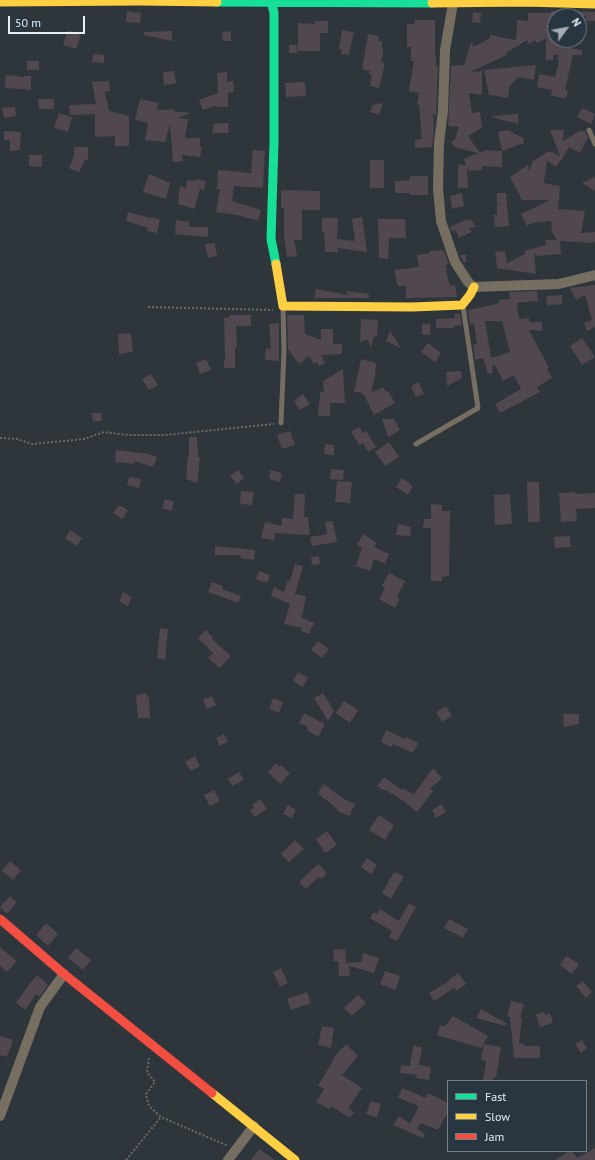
<!DOCTYPE html>
<style>
body{margin:0}
#map{position:relative;width:595px;height:1160px;overflow:hidden;background:#2e353b;font-family:"PT Sans",sans-serif}
canvas{display:block}
.legend{position:absolute;left:447px;top:1080px;width:140px;height:72px;box-sizing:border-box;background:#283641;border:1px solid #748089;margin:0;padding:5px 7px;list-style:none;font-size:12px;color:#e5eef5}
.legend li{display:flex;align-items:center;gap:8px;height:20px}
.legend b{width:20px;border:1px solid #748089}
.north{position:absolute;left:547px;top:8px;width:40px;height:40px;box-sizing:border-box;background:#283641;border:1px solid #748089;border-radius:50%;rotate:58deg;font-size:11px;font-weight:700;line-height:16px;text-align:center;color:#e5eef5}
.north::after{content:'';display:block;margin:auto;width:14px;height:18px;background:#a5adb4;clip-path:polygon(50% 0,100% 100%,50% 72%,0 100%)}
.scale{position:absolute;left:8px;top:16px;width:77px;height:18px;box-sizing:border-box;border:2px solid #e5eef5;border-top:0;padding-left:5px;font-size:12px;line-height:14px;white-space:nowrap;color:#e5eef5;-webkit-text-stroke:3px #283641;paint-order:stroke}
</style>
<div id="map">
<canvas width="595" height="1160"></canvas>
<ul class="legend">
<li><b style="height:5px;background:#16e098"></b>Fast</li>
<li><b style="height:5px;background:#ffcf43"></b>Slow</li>
<li><b style="height:5px;background:#f24e42"></b>Jam</li>
</ul>
<div class="north">N</div>
<div class="scale">50 m</div>
</div>
<script>
const context = document.querySelector('canvas').getContext('2d');
context.lineJoin = 'round';
function fill(path, color) {
  context.fillStyle = color;
  context.fill(path, 'evenodd');
}
function strokePath(path, color, width, dash) {
  context.strokeStyle = color;
  context.lineWidth = width;
  context.lineCap = dash ? 'butt' : 'round';
  context.setLineDash(dash || []);
  context.stroke(path);
}
fill(new Path2D(`
 M127 11 141 13 140 23 126 22Z
 M551 11 595 12V21H586V16H555L553 43 559 44 558 46 582 50V55H573L565 90 568 91 566 99 551 95 552 90 537 87 539 74 555 77 559 61 557 60 559 55H553V60H546V38L537 43 535 40 529 44 527 40 506 53 507 55 470 72 482 71V95L469 93 472 113 480 112 482 128 468 136 480 153 486 150 502 151V167L482 166V170L469 171 467 167 468 188H458V164L466 165 464 159 478 153 454 147 451 142 455 139 459 127 448 126 451 66 464 65 471 42 474 47 490 38V35L516 40 517 20 528 21V13H551Z
 M473 12 481 13 480 23 472 22Z
 M415 20H435V56H436V66H438L436 117 433 113 434 133 432 147 415 148V140L422 139 419 105 417 104 419 93 409 91 414 61H411V47H407V24H414Z
 M315 21H328V33H320V51H298V23L315 24Z
 M68 30 81 35 76 49 63 45Z
 M342 30 354 32 349 55 341 54 342 49H339Z
 M172 31V41L144 35V32Z
 M231 31V41H223L222 32Z
 M368 34 379 36 378 41H382L383 54 381 62 385 63 379 88 370 86 372 75 369 74 370 71 362 69Z
 M289 45H297V53H289Z
 M93 54 104 55V63L92 62Z
 M27 61H39V70H27Z
 M536 65 534 80 518 77 510 86 508 98 489 95 484 70Z
 M174 71 176 83 164 85 163 72Z
 M227 72V82L233 81 234 92 228 93V107H216L217 105 203 110 199 100 218 93 217 73Z
 M6 75 24 77V76H31V90L5 88Z
 M100 81V82L109 81 110 91 105 92 109 111 129 116V146H115V136L95 137V114L70 115 69 105 96 104 92 82Z
 M305 82 306 96 286 97 285 83Z
 M38 99H54V109H39Z
 M140 99 159 103 157 110 174 109 173 111 191 113 178 118 188 119 185 138H200V147H202L200 157 182 155 183 161 173 162 170 124 165 142 145 140 148 123 135 120Z
 M383 103 379 115 370 112 373 105Z
 M15 107 16 116 4 118 2 108Z
 M582 108 595 114 591 124 577 117Z
 M59 113 72 117 68 132 54 128Z
 M518 114V124L492 117V116Z
 M228 123 229 133H212L214 124Z
 M508 130 523 138 524 144 516 145V146L502 151 498 132Z
 M550 130H564L563 141 580 131H585L588 138 580 153 569 147 563 157 562 162 561 159 556 167 547 161 544 183 560 186 559 200H553H559L558 209 585 211 581 233 595 232V242L591 243 560 241 561 254 536 256 534 252 536 274 496 268 498 266 497 267 495 252 505 251 507 263 525 254 524 251 546 245 545 240H557L552 232 551 221 532 223 527 226 521 214 550 200H522L510 177 528 165 529 171 533 161 549 151 560 156Z
 M4 131 21 132 20 150 10 151V140H4Z
 M74 147H88V160H85L79 172 69 168 74 156Z
 M253 150 265 151 263 188 234 186 232 201 261 210 258 220 243 217V216L216 212 220 189H217L218 170 251 173Z
 M29 155H42V167L29 166Z
 M370 160H384V188H370Z
 M149 174 166 181V182L170 183 166 199 143 192Z
 M410 176H428V195H410V193H395V181L410 180Z
 M595 177V191L582 183Z
 M196 179 206 181 204 190 200 189 194 209 178 204 180 186 186 188 187 180 196 181Z
 M281 190 320 191V210H302V240H294L297 256 287 257 284 236V208H281Z
 M462 193 464 206 452 209 450 196Z
 M497 193H506L509 226 495 227 494 215H497V205L502 203 497 204Z
 M128 212 150 218V217L160 219 157 233 147 231 148 228 126 221Z
 M362 217 367 252 338 248V252H325L324 232H322V218H338L337 239 355 241 352 219Z
 M378 219H405L406 238H389L388 259 379 258Z
 M467 219V221L471 219 476 227 469 228 472 232 459 238 456 230 451 231 450 227Z
 M176 220 189 222V227H208V237L175 234Z
 M215 243 217 256 208 258 205 244Z
 M441 250 442 251H444L449 264 446 265 447 270 446 271 450 286 455 285 457 297 406 298V286H398L394 270 419 267 417 255 430 253V251Z
 M460 255H466V263H464Z
 M595 285V327L587 331 584 323 592 320 585 295 576 300 570 288Z
 M316 289 347 295V291L369 294V298H314Z
 M537 291 538 301 517 303 519 319 529 318V322H542V331L529 330 549 368 547 369 552 378 537 387 540 392 500 413 495 404 521 389 514 375 503 381 495 365 492 366 493 373 488 374 483 358 475 360 473 344H477L474 324H470L468 311 469 310 500 303 499 300 510 299 509 292ZM485 321H502L510 352 491 358Z
 M562 295V304L547 305 546 296Z
 M454 314H460L462 325 454 326V328H436V319L455 318Z
 M230 315H251V326H236L237 347H235V368H224V360H225L224 318 230 317Z
 M287 315H304L305 334 321 340V329H333V344H342V354L321 355 325 363 319 366 316 362 314 364 309 356 299 364 288 349Z
 M361 319 378 320 377 337 374 336 371 347 367 339 360 343Z
 M279 323V361L265 360 266 348 271 349 269 324Z
 M422 324H430V335H422Z
 M390 331 401 348 386 341Z
 M131 333 133 352 119 354 118 334Z
 M582 338 595 357 582 365 570 346Z
 M428 343 441 353 435 362 421 352Z
 M206 359 211 370 200 374 196 363Z
 M361 359 376 363 375 376 371 393 383 387 386 392 388 391 395 403 374 415 363 393 354 392Z
 M343 369 345 403H331L330 402V416H318L319 401H320V392H324L323 381Z
 M461 371 462 378 447 386 446 372Z
 M151 374 158 385 149 390 142 379Z
 M419 382 424 394 416 397 411 386Z
 M303 394 310 404 300 410 294 401Z
 M92 413H101L102 421H93Z
 M382 419H394L400 430 388 437Z
 M359 427 363 433 366 431 376 447 368 452 363 443 359 445 351 432Z
 M290 431 295 445 282 449 277 435Z
 M189 437H197L198 457H200L197 483 186 479 188 456H189Z
 M389 442 399 457 385 466 375 452Z
 M325 444 334 445V455L324 454Z
 M116 450 149 454 157 457 153 467 135 461 134 464 115 462Z
 M331 469 344 470 343 480 330 479Z
 M238 470 244 478 237 484 230 476Z
 M271 470 282 473 280 482 269 479Z
 M129 477 141 479 139 488 127 485Z
 M402 478 413 486 408 495 396 487Z
 M337 481 352 482 350 503 335 502Z
 M527 482H539L540 522H528Z
 M241 491 254 492 252 505 240 504Z
 M575 492V494L595 493V508L576 509 577 521 561 522 559 493Z
 M295 494H305L304 517H308L310 535 275 533 274 540 261 538 265 522 282 526V518L293 519Z
 M510 494 512 524 495 525 494 495Z
 M165 499 174 502 171 511 162 508Z
 M431 504 442 505V511H450L449 576 442 577V581H431V528H423L424 519H431Z
 M119 505 128 510 122 519 113 513Z
 M333 521 337 542 312 546 310 537 327 534 325 522Z
 M398 524 411 527 410 536 396 535Z
 M70 530 82 538 77 546 65 538Z
 M363 534 377 543 374 547 389 554 385 564 374 559 370 571 356 566 362 548 357 545Z
 M570 536 571 547 555 548 554 537Z
 M215 546 255 550 254 560 240 558 241 555H215Z
 M319 556 320 564 312 565 311 557Z
 M295 564 303 566 295 594 306 596 302 618 314 623 309 634 301 631 302 628 284 624 290 604 271 596 274 587 284 592 288 580 290 581Z
 M259 571 270 575 267 583 256 579Z
 M389 573 405 581 397 597 400 599 395 608 379 599 385 588 382 586Z
 M212 582 223 586 222 589 241 596 238 603 208 592Z
 M123 592 132 597 128 606 119 601Z
 M160 628 168 629 165 660 157 658Z
 M206 630 213 638 212 639 231 656 220 668 208 658 213 653 198 638Z
 M318 641 329 649 322 658 311 650Z
 M298 672 308 678 303 687 293 681Z
 M147 693 148 697H149L150 718H138L136 695Z
 M323 693 334 711 328 721 314 698Z
 M212 696 216 705 207 709 203 700Z
 M273 698 283 702 279 713 269 709Z
 M344 701 358 710 350 723 336 713Z
 M446 706 452 716 442 722 436 712Z
 M304 713 325 724 318 737 307 730 308 727 299 723Z
 M563 714H579V724L564 727Z
 M386 730 405 739 406 737 418 743 413 753 393 744 391 747 381 742Z
 M224 734 228 741 220 746 216 738Z
 M195 756 200 766 191 771 185 762Z
 M276 763 279 767 281 765 290 773 280 784 268 772Z
 M433 768 442 778 430 789 433 791 417 812 405 802 386 790 385 791 377 786 384 777 402 790 403 788 411 793 412 792 414 794Z
 M239 772 244 780 232 786 228 779Z
 M324 784 342 798 355 804 349 816 338 811V810L319 794V791Z
 M214 790 220 801 210 806 204 795Z
 M260 799 267 809 255 817 250 810 254 808 252 805Z
 M441 804 446 812 436 818 432 810Z
 M288 805 296 810 292 818 283 814Z
 M379 815 394 825 385 840 369 830Z
 M327 831 337 845 325 853 316 839Z
 M295 840 304 849 289 862 281 854Z
 M367 858 377 865 371 874 361 867Z
 M10 861 21 870 13 880 2 871Z
 M318 864 327 873 321 879 318 877 306 889 299 882Z
 M394 872 404 876 391 899 382 893Z
 M10 896 17 902 7 914 0 907Z
 M409 903 416 907 397 941 389 937 392 931 370 918 374 912 377 914 380 909 399 921Z
 M449 919 468 929 463 938 444 928Z
 M46 923 58 934 48 946 36 935Z
 M0 947 17 961 7 972 0 966Z
 M76 948 91 960 83 970 68 958Z
 M345 949 346 963 361 962 363 953 379 958 374 973 349 966 350 976H339L338 961H334L333 950Z
 M566 956 579 964 572 974 560 965Z
 M281 968 288 983 280 987 273 972Z
 M385 971 400 976 395 990 380 984Z
 M458 973 466 984 457 991 454 988 434 1001 429 993 449 981V980Z
 M37 975 48 985 39 997 36 994 25 1010 16 1003 28 986Z
 M583 981 592 992 586 998 576 986Z
 M307 992 311 1003 291 1010 287 999Z
 M358 995 366 1003 352 1016 344 1008Z
 M511 1001 524 1004 520 1019 522 1018 519 1043 525 1044 524 1046H540V1058H514L510 1017H507Z
 M481 1009 506 1023 505 1026 476 1018Z
 M544 1012 545 1015 550 1013 553 1023 540 1027 536 1014Z
 M453 1016 488 1036 481 1048 437 1035 440 1025 445 1026Z
 M322 1026 334 1028 331 1048 318 1045Z
 M0 1036 13 1040 7 1057 0 1055Z
 M582 1040 587 1048 581 1053 575 1044Z
 M346 1044 358 1056 342 1075 362 1088 348 1108 354 1112 350 1118 331 1106 329 1109 316 1102 324 1089 318 1086 334 1059 333 1058Z
 M484 1044 501 1047 496 1078 494 1077 493 1081H483L486 1062 481 1059Z
 M413 1046 422 1047 419 1065 431 1067 429 1080 416 1078 417 1075 400 1073 401 1065 410 1066Z
 M402 1088 426 1098 428 1093 448 1103V1112L438 1130 421 1123 417 1129 425 1134 423 1138 393 1125 399 1116 410 1124 419 1106 398 1098Z
 M371 1101 381 1104 377 1118 366 1114Z
 M595 1148V1160H555L570 1151H572L577 1158Z
 M259 1149 275 1160H251Z`), '#50474f');
strokePath(new Path2D(`
 M148 307 273 310
 M0 438 17 439 32 444 84 439 104 432 127 435H165L274 424
 M149 1058 147 1072 155 1082 146 1094 149 1106 161 1117 228 1146
 M126 1160 161 1117`), '#6e6b65', 2, [2, 2]);
strokePath(new Path2D(`
 M589 130 595 144
 M281 423 284 351 283 306
 M416 444 478 408 463 306`), '#756e61', 5);
strokePath(new Path2D(`
 M453 3 445 50 443 111 439 143 438 188 441 221 455 262 468 282 474 287 559 284 595 275
 M0 1116 40 1007 64 974
 M228 1160 254 1126`), '#756e61', 10);
strokePath(new Path2D(`
 M271 0 274 13V143L271 239 276 264
 M217 2 432 3`), '#16e098', 9);
strokePath(new Path2D(`
 M0 2 139 1 217 2
 M432 3 525 2 595 4
 M276 264 283 306 412 307 462 305 470 295 474 287
 M212 1093 295 1160`), '#ffcf43', 9);
strokePath(new Path2D(`
 M0 919 64 974 212 1093`), '#f24e42', 9);
</script>
